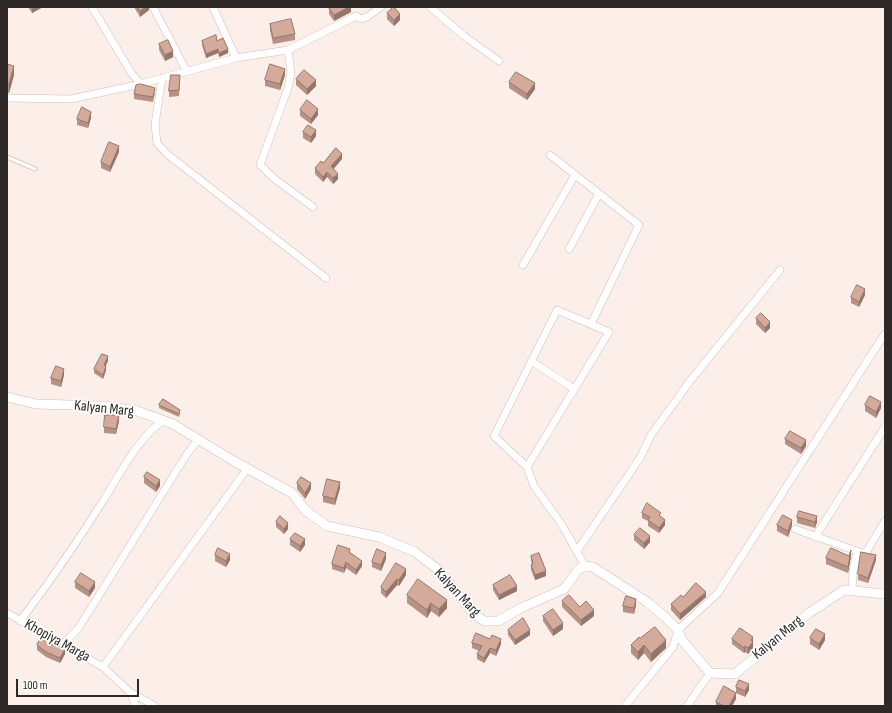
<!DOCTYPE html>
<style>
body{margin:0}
#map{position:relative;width:892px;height:713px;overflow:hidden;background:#fceee8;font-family:"Sofia Sans Condensed",sans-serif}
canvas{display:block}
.frame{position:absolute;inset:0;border:8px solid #2e2927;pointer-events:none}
.scale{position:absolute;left:16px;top:679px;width:123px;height:18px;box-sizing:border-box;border:2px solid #2e2927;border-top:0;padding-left:5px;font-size:12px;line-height:14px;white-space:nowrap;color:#2e2927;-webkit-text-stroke:3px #fefefe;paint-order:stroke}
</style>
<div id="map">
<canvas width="892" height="713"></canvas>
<div class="frame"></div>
<div class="scale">100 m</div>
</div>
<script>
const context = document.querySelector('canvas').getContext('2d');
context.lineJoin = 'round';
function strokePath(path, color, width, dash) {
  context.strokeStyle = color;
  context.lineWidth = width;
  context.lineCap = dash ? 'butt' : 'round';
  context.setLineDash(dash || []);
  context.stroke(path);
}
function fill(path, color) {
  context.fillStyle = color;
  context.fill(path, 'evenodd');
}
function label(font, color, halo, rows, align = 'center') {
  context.font = font + ' "Sofia Sans Condensed",sans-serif';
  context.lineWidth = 3.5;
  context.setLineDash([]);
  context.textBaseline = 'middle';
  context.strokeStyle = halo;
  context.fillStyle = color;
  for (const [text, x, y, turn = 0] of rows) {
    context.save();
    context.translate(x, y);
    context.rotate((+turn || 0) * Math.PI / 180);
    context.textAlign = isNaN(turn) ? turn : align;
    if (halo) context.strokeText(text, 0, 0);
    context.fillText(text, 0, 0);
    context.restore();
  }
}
const service = new Path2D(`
 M7 157 35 169`);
const minor = new Path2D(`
 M92 7 132 74 141 84
 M153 7 186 70
 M213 7 236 58
 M430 7 464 36 499 61
 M288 50 291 72 288 88 260 165 276 180 313 207
 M162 78 155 124 157 143 167 154 326 278
 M7 98 71 99 141 84 236 58 288 50 356 16 361 19 367 17 381 7
 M550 155 639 225 591 324
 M569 249 599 194
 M523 265 575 175
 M531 361 574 389
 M527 467 609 332 557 310 494 436 527 467 534 486 562 525 585 566
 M795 529 865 554 885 521
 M815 537 885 427
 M577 551 640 458 651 435 690 381 780 270
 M852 590 853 572 857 551
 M7 613 103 667 130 692 136 706
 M20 621C50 582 77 542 103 501 119 476 138 437 163 421
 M62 645 78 629 187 454 198 440
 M103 667 247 469
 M130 692 155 706
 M625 706 673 647 678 630 718 593 884 335
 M687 706 710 673`);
const tertiary = new Path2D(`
 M7 397 36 404 104 406 137 411 173 424 232 460 292 493 306 511 327 526 379 537 415 552 440 571 472 612 484 621H498L521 608 564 589 578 570 585 566 593 567 647 602 664 616 678 630 681 639 710 673 735 674 809 613 844 590 885 594`);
strokePath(service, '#cebfbb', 5);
strokePath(minor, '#cebfbb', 8);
strokePath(tertiary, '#cebfbb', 10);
strokePath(service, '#fff', 3.5);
strokePath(minor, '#fff', 7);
strokePath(tertiary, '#fff', 9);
fill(new Path2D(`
 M28 7H43L32 13Z
 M134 7H149V10L140 17Z
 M351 7V12L334 21 329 14V8Z
 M387 13 400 20 394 26 387 19Z
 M270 24 295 34V40L273 44 270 30Z
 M202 41H217L228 53 219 57 218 53 206 58 202 45Z
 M159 44 173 57 165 61 159 50Z
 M7 64 14 75 9 93H7Z
 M285 75 280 90 265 86V80Z
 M296 79 316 86 307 95 296 85Z
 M180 81 179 96 169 97V91Z
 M509 82 535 89 527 100 509 88Z
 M155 93 153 102 134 99V94Z
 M300 110 318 115 311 124 300 116Z
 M91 118 88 128 77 125V119Z
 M303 132 316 136 311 143 303 138Z
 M119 152 110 172 101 168V162Z
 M342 159 333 169 338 179 333 184 327 177 323 182 315 174V168L323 163Z
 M865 295 859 307 851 303V297Z
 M756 318 770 328 765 333 756 324Z
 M108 361 106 365V370L103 379 94 373V369Z
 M64 375 61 387 51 384V378Z
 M159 405 180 413 179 417 159 408Z
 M865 405 881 408 876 418 865 411Z
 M119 421 116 434 104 433V427Z
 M785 439 806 446 801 454 785 444Z
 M144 477 160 486 156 492 144 483Z
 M297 483 311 489 305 499 297 489Z
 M340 488 335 505 323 502V496Z
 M642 513 661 517 665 525 659 533 648 526V521L642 518Z
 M797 517 817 522 815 528 797 523Z
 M276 522 288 529 284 534 276 527Z
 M777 525H792L788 537 777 531Z
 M634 535 650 542 644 549 634 540Z
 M290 539 305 545 300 552 290 545Z
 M350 553 362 566 356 575 346 568 344 573 332 569V564Z
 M215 555 230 560 226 567 215 561Z
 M531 556 546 576 535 580 531 570V565L532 564 531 561Z
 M849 556H851L848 573 826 564V558Z
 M386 559 381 571 372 567V562Z
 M876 560 868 583 858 580V574Z
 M406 575 399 586 397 585 386 598 381 593V587Z
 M75 582 95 588 89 597 75 588Z
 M493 585 517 591 499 600 493 590Z
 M407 595 447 608 439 617 431 611 427 618 407 603Z
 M683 597H706L680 620 671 610V604Z
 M562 601 594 616 581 626 562 607Z
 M636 605 634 614 623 612V606Z
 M543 616 563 629 553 636 543 621Z
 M508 630 530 635 515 645 508 635Z
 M640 638 666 648 651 662 644 653 638 660 631 653V645Z
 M810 638 825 640 819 650 810 644Z
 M732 639 753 643V648L748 654 745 652 744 653 732 644Z
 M472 643 501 644 496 656 490 653 484 663 477 659V654L479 651 472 648Z
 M37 645 65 654 60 663 46 657 37 650Z
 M736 687 749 690 745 697 736 693Z
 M736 699 732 706H716V702Z`), '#b69285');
fill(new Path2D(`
 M32 7H43L32 13Z
 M146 7H149V10L140 17V11Z
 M349 7H351V12L334 21V15Z
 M400 14V20L394 26V20Z
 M218 49V53L206 58V54Z
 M228 49V53L219 57V53Z
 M173 51V57L165 61V55Z
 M14 66V75L9 93V84Z
 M285 69V75L280 90V84Z
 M316 80V86L307 95V89Z
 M535 83V89L527 100V94Z
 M318 109V115L311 124V119Z
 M91 112V118L88 128V123Z
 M316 130V136L311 143V137Z
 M119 146V152L110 172V167Z
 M342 154V159L331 172V166Z
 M327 172V177L323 182V177Z
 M338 174V179L333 184V178Z
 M865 289V295L859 307V302Z
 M770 322V328L765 333V328Z
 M108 356V361L104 369V365Z
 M106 366V370L103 379V375Z
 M64 369V375L61 387V381Z
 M881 402V408L876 418V412Z
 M119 415V421L116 434V429Z
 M806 440V446L801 454V448Z
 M160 480V486L156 492V486Z
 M340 482V488L335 505V499Z
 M311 483V489L305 499V493Z
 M817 516V522L815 528V522Z
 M665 520V525L659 533V528Z
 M792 520V525L788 537V531Z
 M288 523V529L284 534V529Z
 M650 536V542L644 549V543Z
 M305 539V545L300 552V546Z
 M851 550V556L848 573V567Z
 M386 553V559L381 571V565Z
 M230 554V560L226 567V561Z
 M876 555V560L868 583V578Z
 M362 561V566L356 575V570Z
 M346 562V568L344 573V568Z
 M406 569V575L399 586V580Z
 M546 571V576L535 580V575Z
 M397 579V585L386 598V592Z
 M95 582V588L89 597V591Z
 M517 586V591L499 600V595Z
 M706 592V597L680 620V614Z
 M636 599V605L634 614V608Z
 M447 600V608L439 617V609Z
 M431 603V611L427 618V610Z
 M594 610V616L581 626V620Z
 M563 623V629L553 636V630Z
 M530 630V635L515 645V640Z
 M825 634V640L819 650V644Z
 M753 637V648L748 654V648L751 640Z
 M501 639V644L496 656V650Z
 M666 640V648L651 662V654Z
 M644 645V653L638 660V652Z
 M745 646V652L744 653V648Z
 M490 648V653L484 663V658Z
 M65 649V654L60 663V658Z
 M749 684V690L745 697V691Z
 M736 693V699L732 706H729Z`), '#94776c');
const building = new Path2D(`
 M138 7H146L140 11Z
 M330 7H349L334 15 329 8Z
 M394 7 400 14 394 20 387 13Z
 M291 19 295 34 273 38 270 24Z
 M216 35 217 41 223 38 228 49 219 53 218 49 206 54 202 41Z
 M168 40 173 51 165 55 159 44Z
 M7 64 14 66 9 84H7Z
 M270 64 285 69 280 84 265 80Z
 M304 70 316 80 307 89 296 79Z
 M516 72 535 83 527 94 509 82Z
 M171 75H180L179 90 169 91Z
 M141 84 155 88 153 97 134 94 136 85Z
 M307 100 318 109 311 119 300 110Z
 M82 107 91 112 88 123 77 119Z
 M308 125 316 130 311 137 303 132Z
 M109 142 119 146 110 167 101 162Z
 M336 148 342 154 331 166 338 174 333 178 327 172 323 177 315 168 321 161 323 163Z
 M857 285 865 289 859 302 851 297Z
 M761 313 770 322 765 328 756 318Z
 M102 354 108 356 104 365 106 366 103 375 94 369Z
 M56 366 64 369 61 381 51 378Z
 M870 396 881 402 876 412 865 405Z
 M163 399 180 410 179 414 159 405Z
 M105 415H119L116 429 104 427Z
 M790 431 806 440 801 448 785 439Z
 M147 472 160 480 156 486 144 477Z
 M301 477 311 483 305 493 297 483Z
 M327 479 340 482 335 499 323 496Z
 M647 503 661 513 659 515 665 520 659 528 648 520 650 517 642 513Z
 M799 511 817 516 815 522 797 517Z
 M783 515 792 520 788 531 777 525Z
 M280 516 288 523 284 529 276 522Z
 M640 528 650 536 644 543 634 535Z
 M295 533 305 539 300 546 290 539Z
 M338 545 350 549 349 552 362 561 356 570 346 562 344 568 332 564Z
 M218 548 230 554 226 561 215 555Z
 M831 548 849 556 851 550 848 567 826 558Z
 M377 549 386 553 381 565 372 562Z
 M861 552 876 555 868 578 858 574Z
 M539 553 546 571 535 575 531 565 533 564 531 556Z
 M396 563 406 569 399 580 397 579 386 592 381 587Z
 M81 573 95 582 89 591 75 582Z
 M510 575 517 586 499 595 493 585Z
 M418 579 447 600 439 609 431 603 427 610 407 595Z
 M696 583 706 592 680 614 671 604 681 595 683 597Z
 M569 595 580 607 586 601 594 610 581 620 562 601Z
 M626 596 636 599 634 608 623 606Z
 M553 609 563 623 553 630 543 616Z
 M523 618 530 630 515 640 508 630Z
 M655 627 666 640 651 654 644 645 638 652 631 645 639 637 640 638Z
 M740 628 753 637 751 640 753 642 748 648 745 646 744 648 732 639Z
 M816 629 825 634 819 644 810 638Z
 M476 633 490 639 492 635 501 639 496 650 490 648 484 658 477 654 482 646 472 643Z
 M41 638 53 645 54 643 65 649 60 658 46 652 37 645Z
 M739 680 749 684 745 691 736 687Z
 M724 686 736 693 729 706H724L716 702Z`);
fill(building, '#d4aa9b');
strokePath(building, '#94776c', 1);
label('15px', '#2e2927', '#fefefe', [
 ["Kalyan Marg",104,409,6],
 ["Kalyan Marg",457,593,47],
 ["Kalyan Marg",778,638,-39],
 ["Khopiya Marga",57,641,29]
]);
</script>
